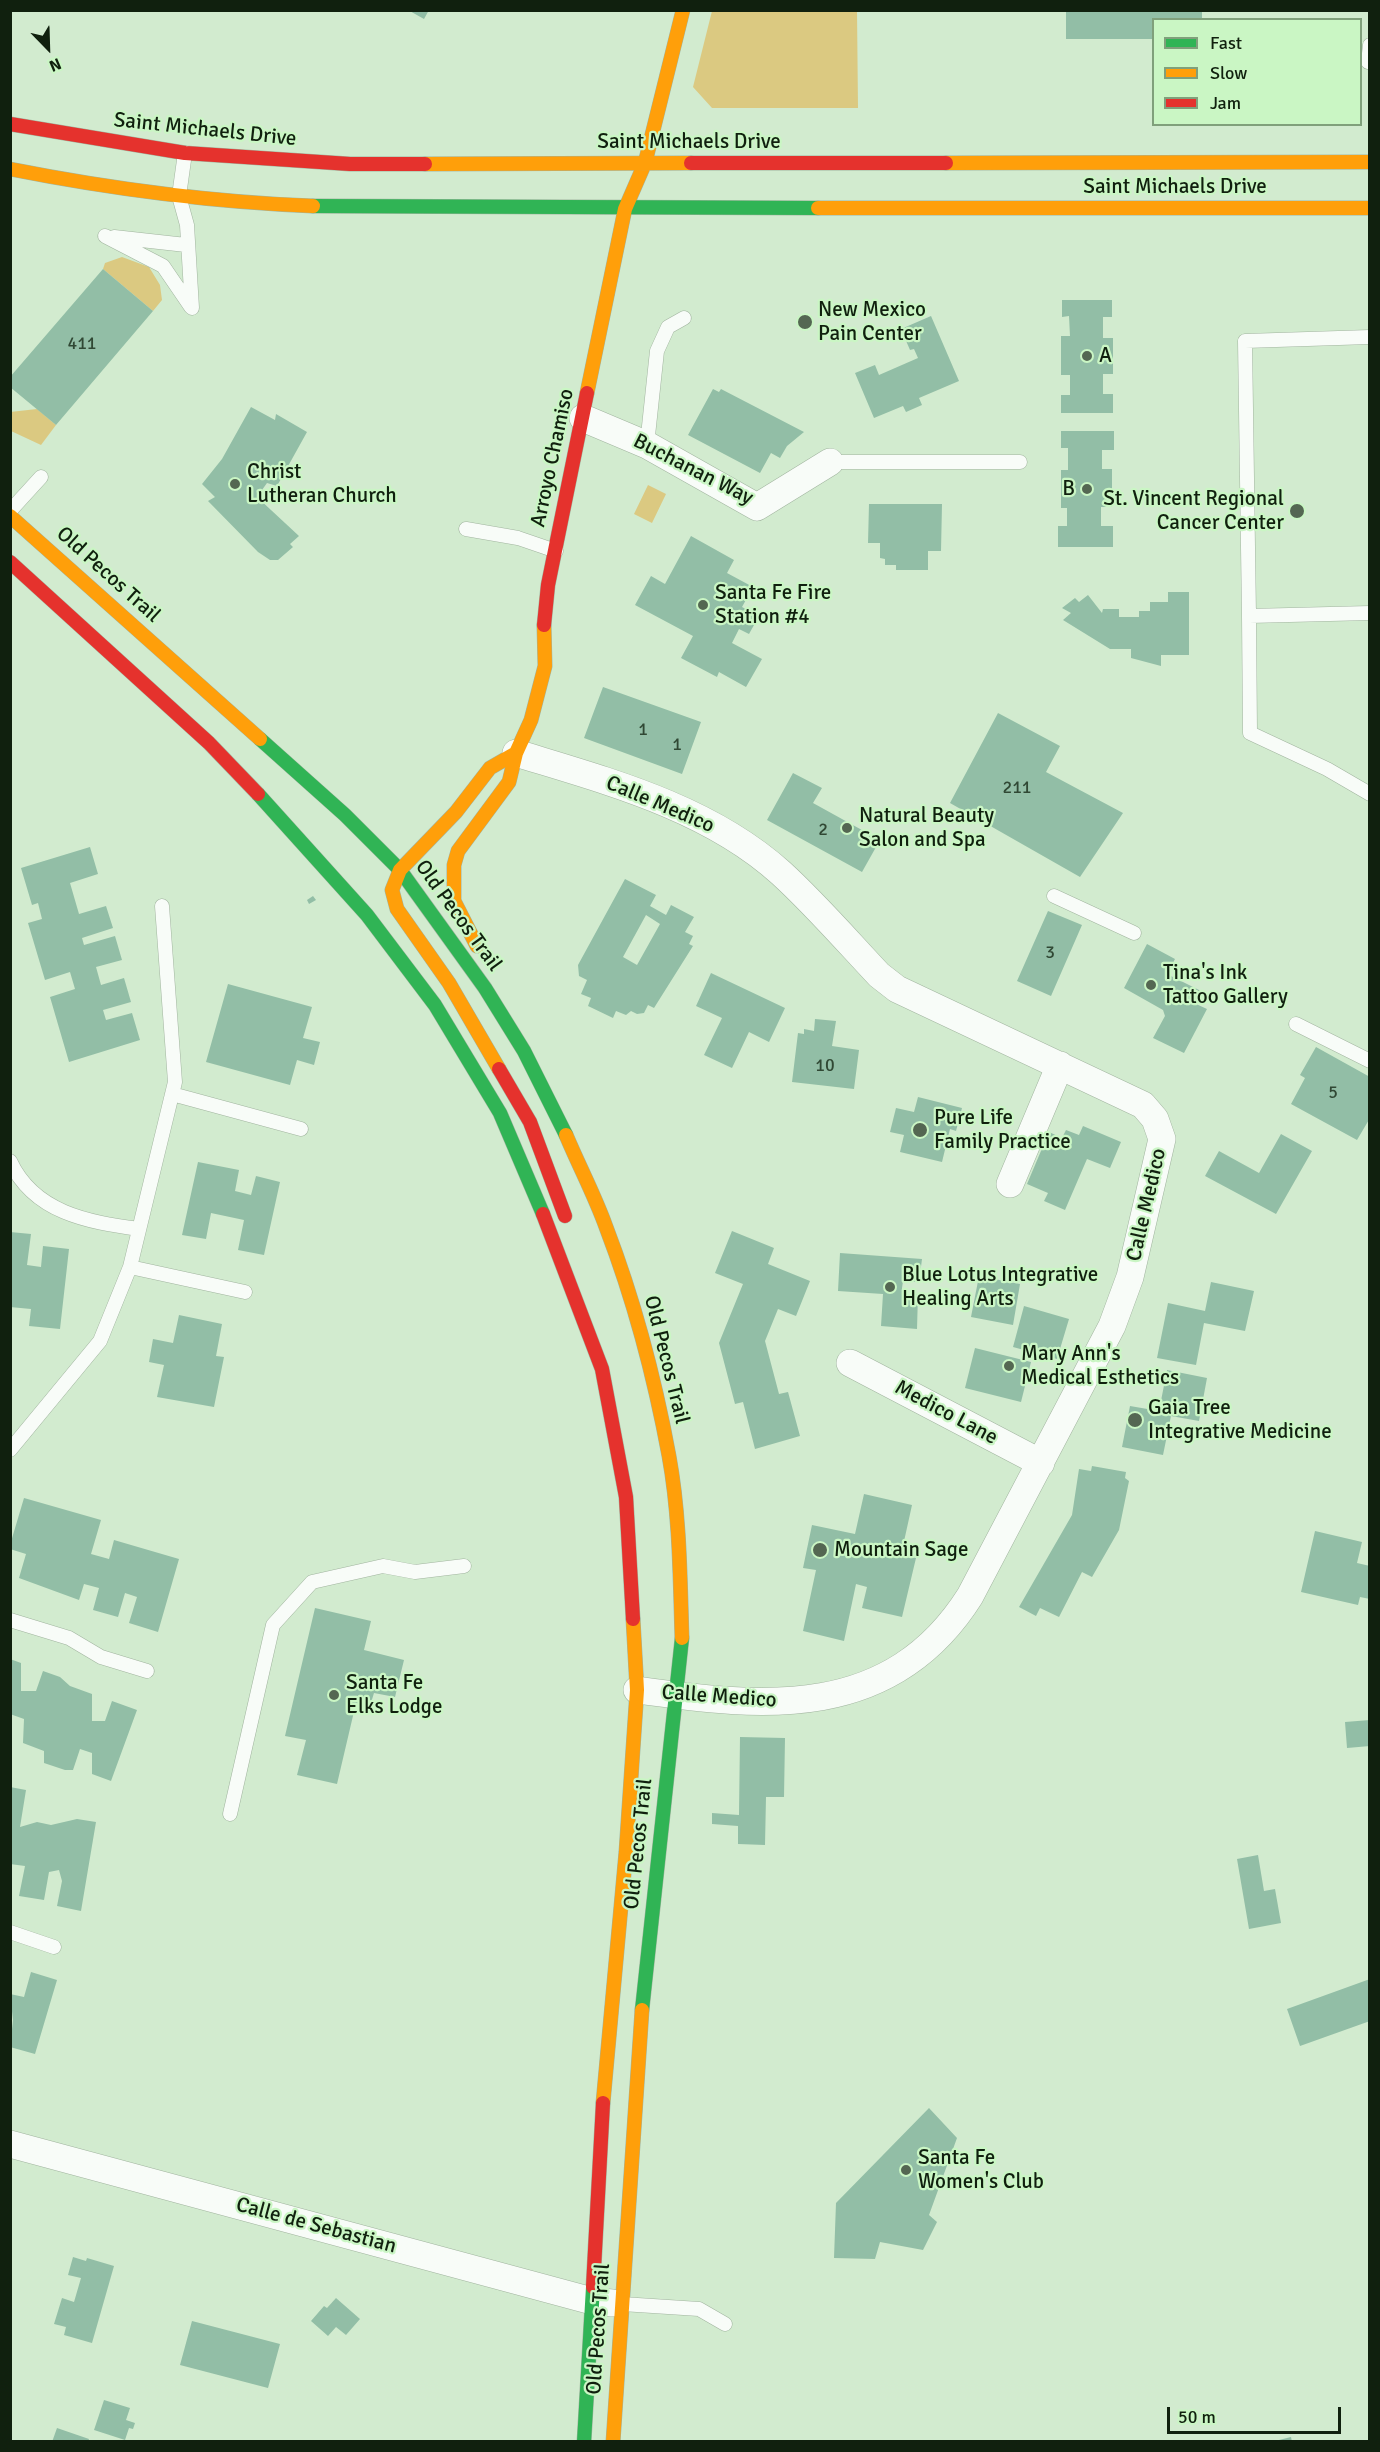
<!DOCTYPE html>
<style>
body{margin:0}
#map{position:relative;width:1380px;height:2452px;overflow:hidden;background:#d2ebcf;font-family:Signika,sans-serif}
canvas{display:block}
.frame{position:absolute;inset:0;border:12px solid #10200e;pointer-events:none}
.legend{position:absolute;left:1152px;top:18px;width:210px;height:108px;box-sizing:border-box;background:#caf6c4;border:2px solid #80a07b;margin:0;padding:8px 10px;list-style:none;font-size:18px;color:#10200e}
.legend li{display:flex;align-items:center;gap:12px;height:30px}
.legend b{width:30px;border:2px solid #80a07b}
.north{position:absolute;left:18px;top:18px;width:60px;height:60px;-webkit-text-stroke:4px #caf6c4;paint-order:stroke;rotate:157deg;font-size:16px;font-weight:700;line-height:24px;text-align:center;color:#10200e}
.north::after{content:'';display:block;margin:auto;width:21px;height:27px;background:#10200e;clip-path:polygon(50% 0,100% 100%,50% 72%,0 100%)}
.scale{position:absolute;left:1167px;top:2407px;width:174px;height:27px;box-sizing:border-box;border:3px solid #10200e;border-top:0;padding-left:8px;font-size:18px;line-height:21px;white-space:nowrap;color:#10200e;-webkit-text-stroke:4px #caf6c4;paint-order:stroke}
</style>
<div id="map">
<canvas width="1380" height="2452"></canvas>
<div class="frame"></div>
<ul class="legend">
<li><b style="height:8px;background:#30b455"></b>Fast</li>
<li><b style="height:8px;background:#ff9f0a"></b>Slow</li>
<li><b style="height:8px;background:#e5322d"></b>Jam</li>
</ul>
<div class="north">N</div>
<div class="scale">50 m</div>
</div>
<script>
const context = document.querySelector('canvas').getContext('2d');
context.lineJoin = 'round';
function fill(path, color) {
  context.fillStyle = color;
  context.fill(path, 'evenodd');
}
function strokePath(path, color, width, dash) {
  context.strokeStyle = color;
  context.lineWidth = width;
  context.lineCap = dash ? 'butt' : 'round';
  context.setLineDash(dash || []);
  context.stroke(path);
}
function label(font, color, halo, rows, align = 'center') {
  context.font = font + ' Signika,sans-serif';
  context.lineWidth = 4.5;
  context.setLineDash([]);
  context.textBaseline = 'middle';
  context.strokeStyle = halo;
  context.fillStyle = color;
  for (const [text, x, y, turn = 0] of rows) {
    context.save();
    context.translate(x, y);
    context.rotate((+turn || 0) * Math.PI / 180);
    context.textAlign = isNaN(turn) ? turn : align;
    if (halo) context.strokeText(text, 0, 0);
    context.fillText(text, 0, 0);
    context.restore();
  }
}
fill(new Path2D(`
 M712 11H857L858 108H712L693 87Z
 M122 257 149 267 160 285 162 300 153 311 103 269 105 263Z
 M37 409 56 425 41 445 11 431 10 412Z
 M648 485 666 494 652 523 634 514Z`), '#dbc981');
fill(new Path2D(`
 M408 10H429L424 19Z
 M1066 10H1202V20H1154V39H1066Z
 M103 269 153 311 56 425 10 387V377Z
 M1062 300H1112V317H1103V338H1113V374H1103V394H1113V413H1061V395H1070V375H1061V336H1070L1069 316 1062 317Z
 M931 316 959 381 919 398 922 405 906 412 903 406 874 418 855 373 875 365 879 375 918 358 914 349 910 350 901 329Z
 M713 389 719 392 721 389 804 432 787 446 780 458 771 453 760 473 688 435Z
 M251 407 275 420 276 414 307 432 277 486 267 483 257 497 299 536 290 544 293 547 278 560H270L258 552 208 501 215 497 202 484 222 459Z
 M1061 431H1114V450H1102V469H1112V507H1101V526H1113V547H1058V526H1067V508H1061V470H1068V448H1061Z
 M869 504H942L941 551H928V570H896V565H885V559L880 558V543H868Z
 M691 536 734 560 727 573 753 587 742 607 759 616 749 634 739 629 732 643 762 659 746 687 719 672 717 677 681 658 693 636 635 605 651 576 665 584Z
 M1168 592H1189V655H1161V666L1131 658V649H1110L1063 620 1071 613 1062 608 1075 598 1079 602 1088 595 1102 613 1103 609H1119V617H1139V611H1150V602H1168Z
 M603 687 701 722 682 774 584 738Z
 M998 713 1060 746 1046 772 1123 813 1080 877 950 803Z
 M793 773 822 788 813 803 880 840 862 872 767 820Z
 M90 847 98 874 70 883 79 914 106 906 113 928 82 938 84 945 115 936 122 960 96 967 101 985 124 978 131 1002 103 1010 106 1020 132 1013 140 1040 69 1062 50 997 75 989 70 972 45 980 28 923 42 919 38 903 32 905 21 868Z
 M625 879 656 895 650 906 666 915 671 905 694 917 685 932 693 936 689 944 693 946 654 1008 648 1005 644 1013 637 1014 631 1011 626 1015 616 1011 613 1018 588 1006 591 998 581 994 587 980 579 976 578 965ZM646 915 660 924 637 965 623 957Z
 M313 896 316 900 309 904 307 900Z
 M1048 911 1082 925 1051 996 1017 981Z
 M1147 944 1175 959 1167 974 1201 991 1194 1003 1207 1009 1184 1053 1153 1038 1165 1016 1163 1010 1124 988Z
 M711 973 785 1008 769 1042 749 1032 732 1068 704 1055 722 1018 696 1006Z
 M228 984 312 1007 303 1038 320 1042 314 1065 297 1060 290 1085 206 1062Z
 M815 1019 836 1021 832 1046 859 1050 854 1089 792 1082 798 1033 804 1034V1029L814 1031Z
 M1316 1047 1370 1077V1118L1357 1140 1291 1104 1305 1078 1300 1075Z
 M918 1097 962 1108 956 1131 950 1129 942 1162 900 1152 904 1135 890 1132 896 1108 914 1112Z
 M1083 1126 1121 1142 1110 1168 1087 1159 1065 1210 1044 1201 1048 1193 1027 1184 1049 1132 1062 1138 1066 1130 1079 1135Z
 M1281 1134 1312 1151 1276 1214 1205 1176 1219 1151 1259 1173Z
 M198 1162 239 1170 235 1191 251 1195 256 1176 280 1182 264 1255 238 1250 244 1220 211 1213 206 1239 182 1235Z
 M732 1231 774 1248 768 1264 810 1281 796 1316 778 1309 765 1341 779 1394 788 1392 800 1436 755 1449 743 1402 735 1404 719 1343 743 1284 715 1273Z
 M10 1232 31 1234 27 1265 41 1267 43 1246 69 1249 60 1329 29 1326 31 1309 10 1307Z
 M840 1253 922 1259 919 1282 903 1281 902 1288 903 1295 918 1294 917 1329 881 1326 883 1294 838 1291Z
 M979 1276 1020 1284 1013 1325 971 1317Z
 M1211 1282 1254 1291 1245 1331 1204 1323 1196 1365 1157 1358 1168 1303 1205 1311Z
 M1024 1306 1069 1319 1057 1359 1013 1347Z
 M179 1315 222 1324 216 1356 224 1357 214 1407 157 1397 164 1365 149 1362 153 1339 173 1343Z
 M975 1348 1031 1362 1021 1402 965 1388Z
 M1167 1370 1207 1378 1199 1421 1171 1416 1163 1455 1122 1447 1130 1406 1159 1411Z
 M1092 1466 1126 1472 1125 1478 1129 1481 1119 1530 1092 1577 1082 1572 1059 1617 1040 1608 1036 1616 1019 1607 1072 1515 1079 1469 1091 1471Z
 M864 1494 912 1505 901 1555 916 1558 902 1617 862 1608 867 1587 856 1584 844 1641 803 1631 816 1570 803 1568 812 1525 855 1534Z
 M24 1498 101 1520 91 1554 109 1559 114 1540 179 1559 158 1632 129 1623 137 1597 125 1593 118 1617 93 1610 99 1588 84 1584 79 1600 19 1578 26 1554 10 1549V1545Z
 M1315 1531 1362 1542 1357 1563 1370 1566V1599L1360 1597 1358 1605 1301 1592Z
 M315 1608 371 1621 364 1650 404 1660 395 1697 374 1693 370 1706 356 1703 337 1784 297 1775 306 1740 285 1736Z
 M10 1659 21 1663V1691H36L43 1671 60 1677 70 1686 92 1694V1721H105L112 1701 137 1710 111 1781 92 1774V1753L80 1749 73 1770H65L44 1763V1751L23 1743 24 1719 10 1714Z
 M1370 1720V1746L1347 1748 1345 1722Z
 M740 1737 785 1738 784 1797H766L765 1845 738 1844V1826L712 1824V1813L739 1815Z
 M10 1787 26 1790 20 1827 37 1822 51 1825 77 1819 96 1822 81 1911 57 1906 62 1881 59 1870 49 1872 44 1900 19 1896 25 1866 10 1864Z
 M1258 1855 1264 1891 1275 1889 1281 1923 1249 1929 1237 1859Z
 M31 1972 57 1980 35 2054 10 2047 13 2020 10 1994 24 1997Z
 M1370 1979V2021L1300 2046 1287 2009Z
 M929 2108 957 2138 929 2215 937 2222 923 2250 880 2242 875 2259 834 2258 836 2203Z
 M73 2257 86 2261 87 2258 114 2266 92 2343 64 2335 66 2327 54 2324 62 2298 74 2302 81 2278 68 2275Z
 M336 2298 360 2319 346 2335 336 2327 328 2336 311 2321 324 2306 327 2308Z
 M192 2321 280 2344 268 2388 180 2365Z
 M104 2400 130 2408 126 2420 135 2423 133 2429 129 2428 125 2440 94 2430Z
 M57 2428 89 2439 88 2442H52Z
 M1291 2437 1292 2442H1275V2441Z`), '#92bea6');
const lane = new Path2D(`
 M1368 62 1370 45
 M185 153 179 196 187 225 192 308
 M105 236 163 266 191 307
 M114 237 186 245
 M1370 337 1245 341 1249 616 1370 613
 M647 445 657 351 668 327 684 318
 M830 462H1020
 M10 511 41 477
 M466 529 518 538 556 551
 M1249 616 1250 733 1327 769 1370 794
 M1054 896 1134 933
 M1296 1024 1370 1061
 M172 1094 301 1129
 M10 1161C34 1213 88 1222 139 1229
 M130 1267 245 1292
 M10 1450 100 1341 130 1267 175 1082 162 906
 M10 1620 69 1638 101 1657 147 1671
 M230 1814 273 1625 312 1582 383 1566 415 1572 464 1566
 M10 1932 54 1947
 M622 2304 699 2309 725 2324`);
const street = new Path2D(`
 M583 418 647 445 757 507 830 462
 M516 753C607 781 708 807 781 873 815 904 847 941 879 975L897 989 1143 1105 1155 1119 1162 1139 1130 1277 1112 1326 970 1596C891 1721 765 1708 637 1690
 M1010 1184 1060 1065
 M850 1363 1041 1463
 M10 2144 592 2301 612 2303`);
const fast = new Path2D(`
 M313 206 818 208
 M260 739 345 815 400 870 485 988 524 1051 566 1135
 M258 794 367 915 435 1005 500 1113 543 1214
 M642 2010 682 1638
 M584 2442 593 2287`);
const slow = new Path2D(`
 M946 163 1370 162
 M425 164 691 163
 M10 169C111 189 210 202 313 206
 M818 208H1370
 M587 393 625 209 645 163 683 10
 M10 516 260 739
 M477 946 454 901V865L458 851 509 782 516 753 531 720 545 666 544 625
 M499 1069 449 983 397 909 392 890 400 870 456 812 490 768 516 753
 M566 1135C579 1166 595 1196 606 1227 634 1300 655 1380 669 1456 680 1516 680 1578 682 1638
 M603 2103 626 1852 637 1690 633 1619
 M613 2442 642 2010`);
const jam = new Path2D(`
 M10 124 185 153 350 164H425
 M691 163H946
 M10 562 209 743 258 794
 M544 625 548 585 587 393
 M499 1069 530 1122 565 1216
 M543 1214 602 1369 626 1497 633 1619
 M593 2287 603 2103`);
strokePath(lane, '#a1b49f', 15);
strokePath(street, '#a1b49f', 28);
strokePath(fast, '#a1b49f', 15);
strokePath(slow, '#a1b49f', 15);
strokePath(jam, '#a1b49f', 15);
strokePath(lane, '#f8fcf8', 14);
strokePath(street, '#f8fcf8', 27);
strokePath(fast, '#30b455', 14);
strokePath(slow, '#ff9f0a', 14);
strokePath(jam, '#e5322d', 14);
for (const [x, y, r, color] of [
 [805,322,8,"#546752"],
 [1087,356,6,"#546752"],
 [235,484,6,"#546752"],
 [1087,489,6,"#546752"],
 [1297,511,8,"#546752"],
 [703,605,6,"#546752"],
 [847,828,6,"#546752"],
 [1151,985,6,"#546752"],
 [920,1130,8,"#546752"],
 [890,1287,6,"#546752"],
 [1009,1366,6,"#546752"],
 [1135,1420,8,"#546752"],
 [820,1550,8,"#546752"],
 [334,1695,6,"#546752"],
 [906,2170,6,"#546752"]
]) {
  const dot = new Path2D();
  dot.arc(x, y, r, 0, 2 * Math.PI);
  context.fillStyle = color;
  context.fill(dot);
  strokePath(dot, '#caf6c4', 2);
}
label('18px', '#304834', null, [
 ["411",82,344],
 ["1",643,730],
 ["1",677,745],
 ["211",1017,788],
 ["2",823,830],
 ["3",1050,953],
 ["10",825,1066],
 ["5",1333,1093]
]);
label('21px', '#10200e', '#caf6c4', [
 ["Saint Michaels Drive",205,130,6],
 ["Saint Michaels Drive",689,142],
 ["Saint Michaels Drive",1175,187],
 ["Arroyo Chamiso",553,458,-78],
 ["Buchanan Way",693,470,27],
 ["Old Pecos Trail",108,575,42],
 ["Calle Medico",660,805,23],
 ["Old Pecos Trail",458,916,54],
 ["Calle Medico",1147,1205,-77],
 ["Old Pecos Trail",666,1360,76],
 ["Medico Lane",946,1413,28],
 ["Calle Medico",719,1697,4],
 ["Old Pecos Trail",639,1844,-84],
 ["Calle de Sebastian",316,2226,15],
 ["Old Pecos Trail",599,2329,-86]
]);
label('21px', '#10200e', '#caf6c4', [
 ["New Mexico",818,310],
 ["Pain Center",818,334],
 ["A",1099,356],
 ["Christ",247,472],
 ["Lutheran Church",247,496],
 ["B",1075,489,"right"],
 ["St. Vincent Regional",1284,499,"right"],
 ["Cancer Center",1284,523,"right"],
 ["Santa Fe Fire",715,593],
 ["Station #4",715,617],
 ["Natural Beauty",859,816],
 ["Salon and Spa",859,840],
 ["Tina's Ink",1163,973],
 ["Tattoo Gallery",1163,997],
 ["Pure Life",934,1118],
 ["Family Practice",934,1142],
 ["Blue Lotus Integrative",902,1275],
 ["Healing Arts",902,1299],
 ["Mary Ann's",1021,1354],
 ["Medical Esthetics",1021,1378],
 ["Gaia Tree",1148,1408],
 ["Integrative Medicine",1148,1432],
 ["Mountain Sage",834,1550],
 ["Santa Fe",346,1683],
 ["Elks Lodge",346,1707],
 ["Santa Fe",918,2158],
 ["Women's Club",918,2182]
], 'left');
</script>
